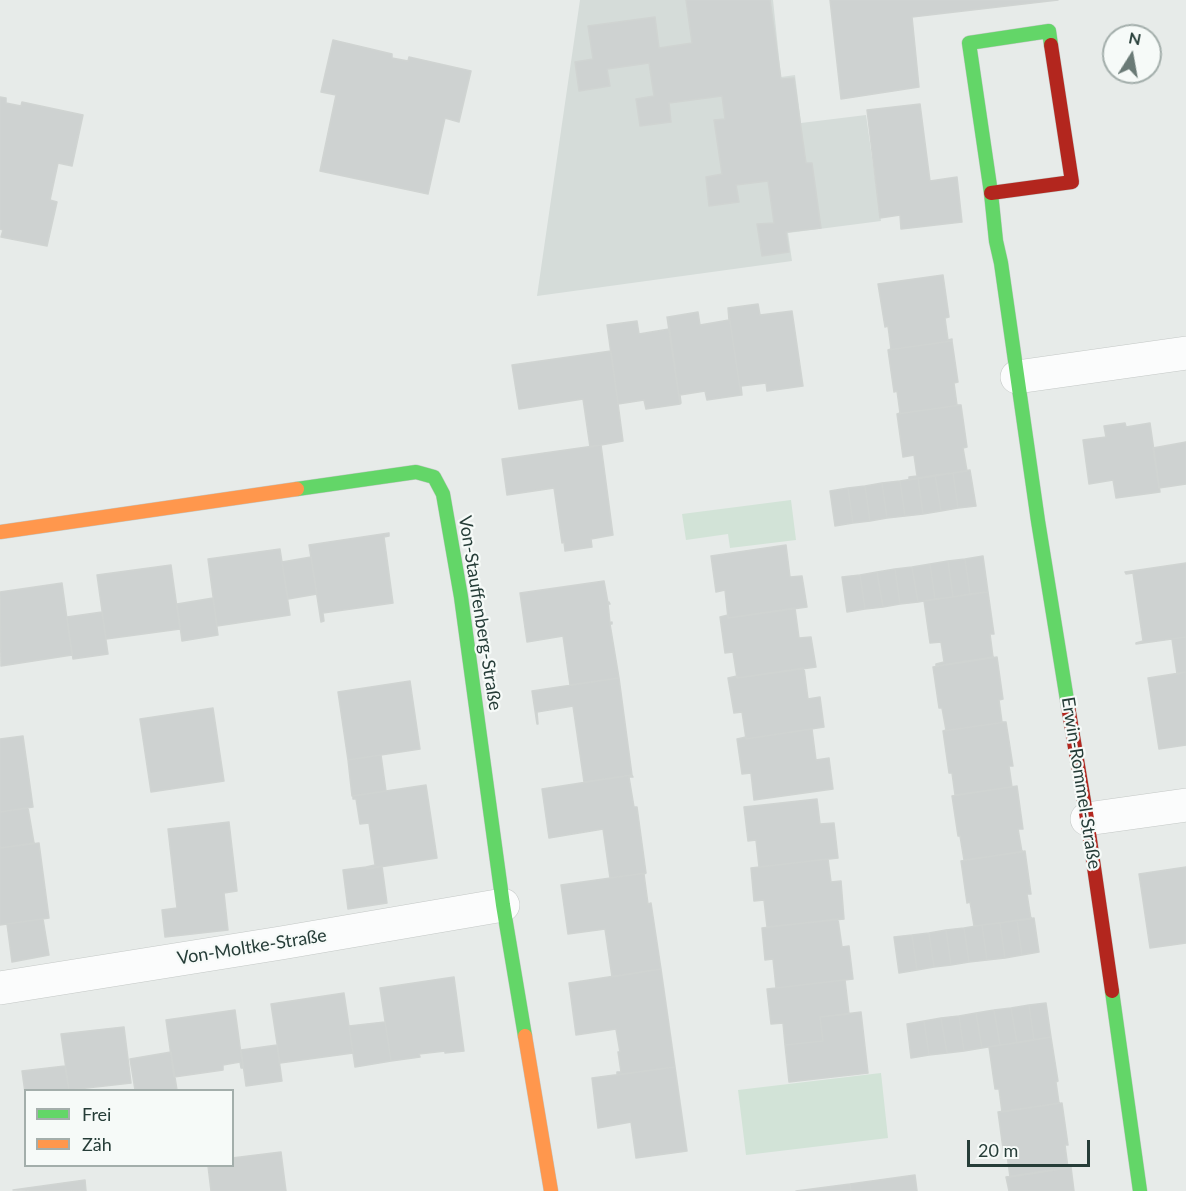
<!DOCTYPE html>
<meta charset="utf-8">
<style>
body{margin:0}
#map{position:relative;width:1186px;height:1191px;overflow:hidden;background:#e7ebe9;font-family:Lato,sans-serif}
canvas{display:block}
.legend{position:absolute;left:24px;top:1089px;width:210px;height:78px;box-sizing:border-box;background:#f6faf8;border:2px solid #a3aeab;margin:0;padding:8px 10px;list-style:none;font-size:18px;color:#263d38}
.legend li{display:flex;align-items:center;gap:12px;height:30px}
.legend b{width:30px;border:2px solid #a3aeab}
.north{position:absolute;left:1102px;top:24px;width:60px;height:60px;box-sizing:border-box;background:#f6faf8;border:2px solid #a3aeab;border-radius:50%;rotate:11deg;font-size:16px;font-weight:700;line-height:24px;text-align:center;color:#263d38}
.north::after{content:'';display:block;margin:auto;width:21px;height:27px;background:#6a7a76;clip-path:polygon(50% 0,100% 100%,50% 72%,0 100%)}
.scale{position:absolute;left:967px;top:1140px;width:123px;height:27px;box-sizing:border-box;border:3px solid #263d38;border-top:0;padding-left:8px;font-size:18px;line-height:21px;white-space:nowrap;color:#263d38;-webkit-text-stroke:4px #f6faf8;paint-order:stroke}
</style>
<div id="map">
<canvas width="1186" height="1191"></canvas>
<ul class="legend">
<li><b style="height:8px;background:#63d668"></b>Frei</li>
<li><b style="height:8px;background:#ff974d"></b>Zäh</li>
</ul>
<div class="north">N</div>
<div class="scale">20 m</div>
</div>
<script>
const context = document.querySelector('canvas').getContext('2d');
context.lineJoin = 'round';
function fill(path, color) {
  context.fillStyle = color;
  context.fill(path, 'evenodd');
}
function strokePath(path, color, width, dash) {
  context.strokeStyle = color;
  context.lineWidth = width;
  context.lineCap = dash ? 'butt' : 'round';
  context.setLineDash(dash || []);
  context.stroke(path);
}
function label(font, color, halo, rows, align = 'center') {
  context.font = font + ' Lato,sans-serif';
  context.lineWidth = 4.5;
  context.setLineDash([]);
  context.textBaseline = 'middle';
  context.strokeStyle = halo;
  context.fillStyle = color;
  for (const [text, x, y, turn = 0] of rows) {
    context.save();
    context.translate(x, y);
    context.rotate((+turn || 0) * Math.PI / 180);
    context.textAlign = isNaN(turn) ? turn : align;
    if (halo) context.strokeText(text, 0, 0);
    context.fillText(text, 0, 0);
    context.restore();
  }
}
fill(new Path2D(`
 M580 0H773L781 77 795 75 801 123 866 115 881 221 788 233 792 261 537 296Z`), '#d5dcd9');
fill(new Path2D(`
 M791 500 796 540 730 548 728 534 686 540 682 514Z
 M881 1073 888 1138 746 1155 738 1090Z`), '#d2e3d7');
const building = new Path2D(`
 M686 0H770L781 79 794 78 806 163H812L821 228 786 232 789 252 762 256 757 224 774 223 768 181 736 185 739 202 709 206 706 177 722 174 714 120 725 119 722 96 669 103 671 122 640 126 636 99 654 96 649 63 607 69 610 86 579 91 575 62 593 59 588 26 655 17 659 48 692 43Z
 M830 0H1058L912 17 919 87 841 99Z
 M333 40 392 54V58L408 61 409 57 471 71 459 122 445 118 428 194 320 171 336 95 321 92Z
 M0 97 6 98V103L21 106 22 102 83 115 72 166 58 163 50 200 57 202 47 246 1 237 3 230 0 229Z
 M920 104 930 181 957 177 962 222 901 229 900 215 880 218 867 110Z
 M943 275 949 317 945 318 948 340 952 339V341L888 350 891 349 888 326 885 327 878 284Z
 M758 304 760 315 792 311 803 386 767 391 766 383 741 386 742 395H741L728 308Z
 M728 308 741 395 707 400 705 391 680 395 681 403 680 404 668 317 698 312 700 325 729 320Z
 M667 317 680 404 646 409 644 400 618 404 607 325 637 321 639 334 669 329Z
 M952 341 958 382 954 383 957 405H961L897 414 900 413 897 391 894 392 888 350Z
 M611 351 623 441 590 447 583 399 519 409 512 365Z
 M961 405 967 447 963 448 967 471 909 480V477L917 476 914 455 903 457 897 414Z
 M1125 423 1126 427 1150 423 1160 492 1116 498 1113 480 1089 484 1083 440 1106 437 1104 426Z
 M1186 442V484L1159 488 1153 448Z
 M601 445 613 535 591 539 592 547 565 551 564 542 562 543 554 488 507 495 502 459Z
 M970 470 976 506 958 508 953 473Z
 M953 473 958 508 941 511 935 475Z
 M935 475 941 511 923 514 918 478Z
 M918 478 923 514 905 516 900 481Z
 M900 481 905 516 887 518 882 483Z
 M882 483 887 518 870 521 865 486Z
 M865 486 870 521 853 523 848 488Z
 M848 488 853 523 835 526 830 491Z
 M389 533V536L384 537 393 603 323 613 324 621 321 622 309 545Z
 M786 545 790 577 802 576 807 607 728 618 725 590 716 592 711 556Z
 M280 549 290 615 217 626 208 559Z
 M983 556 988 592 970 594 965 559Z
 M311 557 317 594 288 599 282 562Z
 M965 559 970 594 953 597 948 561Z
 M948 561 953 597 935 599 930 564Z
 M1186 563V637L1136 644V643L1143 641 1133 573 1126 574 1125 572Z
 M930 564 935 599 918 602 912 567Z
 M171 565 180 629 106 639 97 575Z
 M912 567 918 602 900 604 895 569Z
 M895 569 900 604 883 607 877 572Z
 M877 572 883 607 865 609 860 575Z
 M860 575 865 609 847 612 842 577Z
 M604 581 608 603 609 602 610 604H608L610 623 612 622V624H610L619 678 570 685 563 636 527 642 520 593Z
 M62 583 72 655 1 666 0 592Z
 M988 592 994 634H990L993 657 936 666V664L944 662 941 642 930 643 924 601Z
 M213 598 218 635 182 641 177 604Z
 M795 608 799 638 811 637 816 667 737 678 733 652 725 653 720 617 728 615V618Z
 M102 612 108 654 73 659 67 617Z
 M1186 637V672L1177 674 1172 639Z
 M997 657 1003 699 999 700 1002 722H1006L943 731 946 730 942 708H939L933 667Z
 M804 668 808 699 820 697 824 727 746 739 742 712 734 713 728 678 737 676V678Z
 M1186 672V745L1159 749 1148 678Z
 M619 678 632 775 584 782 573 706 537 712 538 724H537L532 691Z
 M410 681 420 749 348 760 338 692Z
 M213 708 224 781 151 792 140 719Z
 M1006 722 1013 766H1009L1012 787 955 795 952 773H949L943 731Z
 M812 729 816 760 829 758 833 789 754 800 751 773 742 774 737 739 746 737V739Z
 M23 736 33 807 0 812V739Z
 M381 755 386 791 352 796 348 760Z
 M632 775 633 777H629L634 807H637L646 873 610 878 603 829 549 838 542 789Z
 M426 785 437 858 367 869 366 867 375 865 369 823 360 824 356 799H353V796Z
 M1017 786 1023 829H1018L1022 852 964 860 960 836H958L952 796Z
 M817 799 820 824 834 823 838 858 759 867 756 840 748 841 744 807Z
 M28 808 34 843 0 848V812Z
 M229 822 237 891 224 893 228 930 165 937 162 910 177 908 168 829Z
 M39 843 49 918 0 925V848Z
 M1025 851 1031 894H1027L1031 919 974 926 970 902 967 903 961 861Z
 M828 859 831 882 841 881 844 919 767 927 764 900 754 901 751 868Z
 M382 866 387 903 348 909 343 870 366 867 367 869Z
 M1186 867V943L1150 948 1139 874Z
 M646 873 644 874 648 904 651 903 661 969 612 977 605 929 568 934 561 885Z
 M1034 918 1039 952 1022 955 1017 920Z
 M43 919 49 955 12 962 7 924Z
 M838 919 842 947 849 946 853 979 776 988 773 959 765 960 762 928Z
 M1017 920 1022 955 1005 958 1000 923Z
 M1000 923 1005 958 987 960 982 925Z
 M982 925 987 960 969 962 964 928Z
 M964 928 969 962 951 965 946 930Z
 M946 930 951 965 934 967 929 933Z
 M929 933 934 967 917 970 912 935Z
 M912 935 917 970 899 973 894 937Z
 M661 969 675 1067 617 1075V1072H621L618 1052H620L616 1029 576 1035 569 983Z
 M454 977 464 1051 445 1053V1051L419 1054 420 1057 391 1061 380 988Z
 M845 980 849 1014 820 1017 823 1041 785 1045 783 1023 771 1024 767 989Z
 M344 993 353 1053 280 1063 271 1004Z
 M1046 1003 1051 1037 1034 1040 1029 1005Z
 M1029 1005 1034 1040 1017 1043 1011 1008Z
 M1011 1008 1017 1043 1000 1045 994 1010Z
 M235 1010 243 1068H241L240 1062 223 1065V1070L174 1077 166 1020Z
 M994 1010 1000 1045 982 1048 976 1013Z
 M861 1012 868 1073 789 1082 785 1045 823 1041 820 1017Z
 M976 1013 982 1048 964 1051 959 1016Z
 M959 1016 964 1051 947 1053 941 1018Z
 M941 1018 947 1053 929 1055 924 1021Z
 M924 1021 929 1055 911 1058 907 1024Z
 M385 1022 391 1061 355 1067 349 1026Z
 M124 1027 131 1083 69 1090 61 1034Z
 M1051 1037 1058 1081 1056 1082 1059 1103 1002 1112 999 1089H995L989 1047Z
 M277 1045 282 1081 246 1086 241 1050Z
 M171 1052 177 1090H135L130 1059Z
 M65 1066 69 1090H26V1100L22 1071Z
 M675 1067 687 1151 636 1158 631 1122 598 1128 592 1078Z
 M1062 1103 1068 1145H1065L1068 1168 1010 1177 1007 1155 1004 1156 998 1112Z
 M281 1152 286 1191H211L208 1166H232V1158Z
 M1071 1167 1074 1191H1009L1006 1177Z
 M915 1175 917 1191H851L850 1184Z
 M85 1180 86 1191 13 1190Z
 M850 1184 851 1191H796Z`);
fill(building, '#ced2d1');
strokePath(building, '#d0d4d2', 1.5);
const street = new Path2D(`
 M1017 377 1186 353
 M1087 819 1186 805
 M0 988 281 943 503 905`);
const fast = new Path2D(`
 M1051 45 1049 31 969 43 991 193 996 241 1001 263 1038 521 1068 706
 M297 489 416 472 434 477 443 494 461 597 503 905 525 1036
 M1112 991 1140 1191`);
const slow = new Path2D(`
 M0 532 297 489
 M525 1036 551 1191`);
const jam = new Path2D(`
 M991 193 1072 182 1051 45
 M1068 706 1087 819 1112 991`);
strokePath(street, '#c4c8c6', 34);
strokePath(fast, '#c3c9c6', 15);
strokePath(slow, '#c3c9c6', 15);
strokePath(jam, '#c3c9c6', 15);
strokePath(street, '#fbfcfc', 33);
strokePath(fast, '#63d668', 14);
strokePath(slow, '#ff974d', 14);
strokePath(jam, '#b3261e', 14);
label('18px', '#263d38', '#f6faf8', [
 ["Von-Stauffenberg-Straße",480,613,81],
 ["Erwin-Rommel-Straße",1081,783,81],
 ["Von-Moltke-Straße",252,947,-9]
]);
</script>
